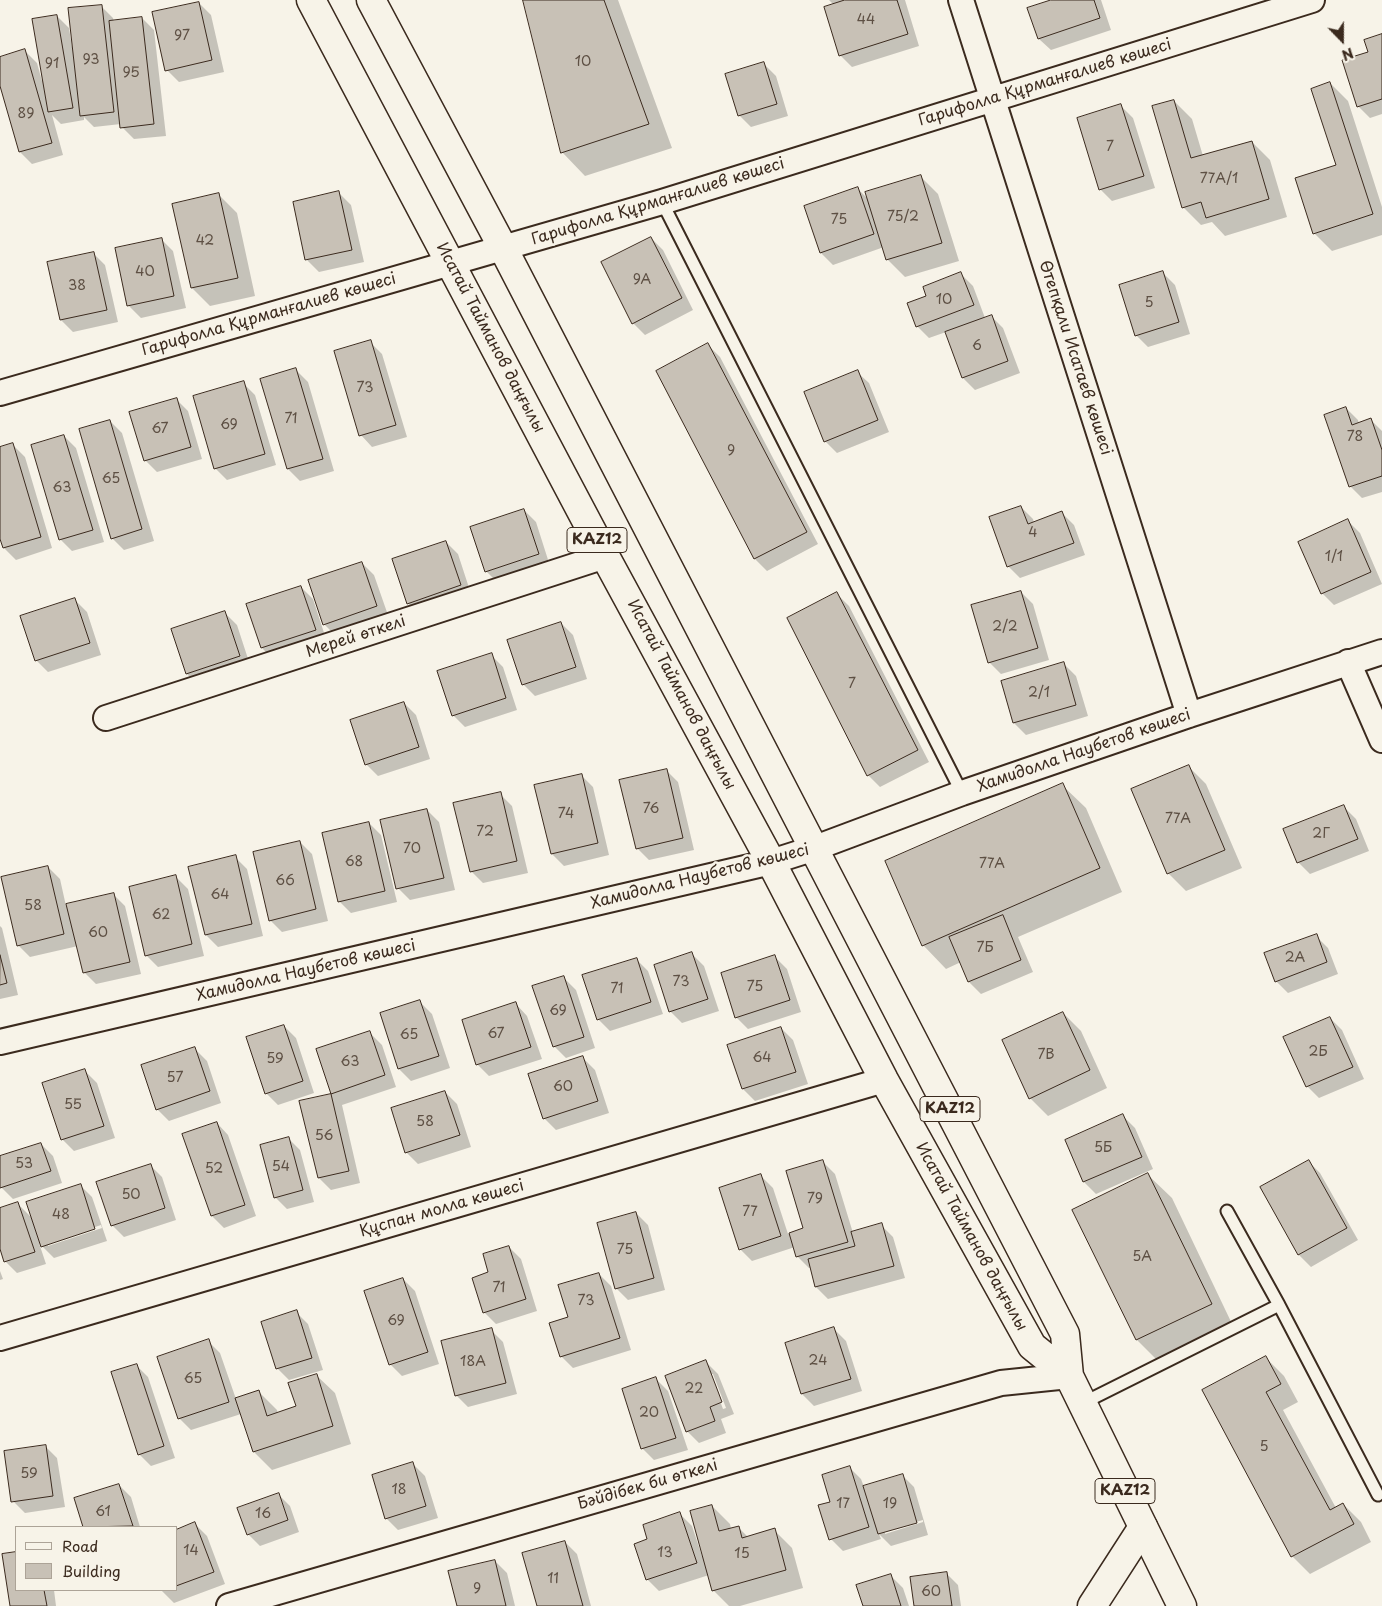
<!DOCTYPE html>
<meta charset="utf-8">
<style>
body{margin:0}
#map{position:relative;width:1382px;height:1606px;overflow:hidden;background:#f7f3e8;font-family:"Playpen Sans",sans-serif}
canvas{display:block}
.legend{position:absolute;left:15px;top:1526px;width:162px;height:65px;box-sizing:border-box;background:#f7f3e8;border:1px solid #aca397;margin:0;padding:6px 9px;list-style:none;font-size:15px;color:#3b2a1e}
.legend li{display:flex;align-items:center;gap:10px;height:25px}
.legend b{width:25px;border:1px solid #aca397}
.north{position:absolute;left:1317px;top:15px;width:50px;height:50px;-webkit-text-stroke:4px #f7f3e8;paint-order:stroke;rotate:158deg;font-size:14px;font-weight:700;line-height:20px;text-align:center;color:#3b2a1e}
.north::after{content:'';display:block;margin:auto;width:18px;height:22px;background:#3b2a1e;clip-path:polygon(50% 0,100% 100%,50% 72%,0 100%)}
</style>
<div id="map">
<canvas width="1382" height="1606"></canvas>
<ul class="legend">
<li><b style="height:6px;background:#f7f3e8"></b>Road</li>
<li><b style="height:14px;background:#c8c1b6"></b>Building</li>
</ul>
<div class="north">N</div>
</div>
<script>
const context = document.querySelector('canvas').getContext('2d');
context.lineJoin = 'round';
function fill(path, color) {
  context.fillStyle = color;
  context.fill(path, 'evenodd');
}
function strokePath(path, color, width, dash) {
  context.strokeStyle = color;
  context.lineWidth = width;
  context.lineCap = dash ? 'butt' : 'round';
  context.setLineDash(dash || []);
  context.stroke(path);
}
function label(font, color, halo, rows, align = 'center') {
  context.font = font + ' "Playpen Sans",sans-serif';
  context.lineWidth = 5;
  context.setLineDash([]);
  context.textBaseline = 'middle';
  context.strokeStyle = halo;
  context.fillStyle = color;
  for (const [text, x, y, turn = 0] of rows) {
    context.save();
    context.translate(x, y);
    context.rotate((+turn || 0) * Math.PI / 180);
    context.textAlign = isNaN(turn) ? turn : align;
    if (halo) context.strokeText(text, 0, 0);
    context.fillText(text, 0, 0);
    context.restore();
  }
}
fill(new Path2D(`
 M525 0H618L672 148 585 176 562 152Z
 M829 0H905L919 46 852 67 840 55 834 5Z
 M1055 0H1101L1111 30 1051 50 1039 39Z
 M199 3 211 15 224 72 179 82 167 70Z
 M101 6 113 18 114 22 142 18 154 30 166 136 134 139 122 127 121 124 94 127 84 117V120L61 124 52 115 63 155 32 164 20 152 0 82V58L25 51 37 63 42 81H44L57 16 69 28 72 47H74Z
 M1382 35V114L1370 118 1358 106Z
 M764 64 776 76 788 116 751 127 739 115Z
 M1330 83 1348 101 1382 207V235L1332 251 1314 233 1338 165Z
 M1174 101 1192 119 1203 156 1252 142 1270 160 1287 217 1225 236 1212 222 1201 225 1183 207Z
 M1121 106 1133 118 1155 188 1112 201 1100 189Z
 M920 176 938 194 959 261 905 277 887 259 884 247 833 265 821 253 858 189 869 200Z
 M339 193 351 205 364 262 319 272 307 260Z
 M219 195 237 213 255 296 210 306 192 288Z
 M651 238 663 250 693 310 645 335 633 323Z
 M161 239 173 251 186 308 141 318 129 306 116 249Z
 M93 253 105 265 118 322 73 332 61 320Z
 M1163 273 1175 285 1190 334 1148 347 1136 335Z
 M961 274 973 286 985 318 991 316 1003 328 1020 373 975 390 963 378 946 332 929 338 917 326 928 297Z
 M370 342 382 354 407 437 372 447 361 435Z
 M708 345 720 357 818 544 767 571 755 559 657 372Z
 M296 370 308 382 334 471 300 481 288 469Z
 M857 372 869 383 889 432 837 453 825 441Z
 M243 383 255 395 276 465 227 480 215 468Z
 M176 399 188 411 202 459 157 472 145 460Z
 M1346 408 1358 420 1359 424 1371 420 1382 431V492L1362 498 1350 486Z
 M110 421 122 433 154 541 124 550 112 538Z
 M64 436 76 448 104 542 72 551 60 539Z
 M13 445 25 457 52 548 16 560 4 548 0 535V449Z
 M1021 507 1033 519 1034 523 1062 513 1074 525 1085 555 1020 578 1008 566Z
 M524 510 536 522 550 566 498 583 486 571Z
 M1348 521 1360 533 1382 584 1334 605 1322 593Z
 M446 542 458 554 472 597 420 615 408 603Z
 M362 563 374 575 389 618 336 636 324 624Z
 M301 587 313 599 327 642 274 660 262 648 248 604Z
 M1021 592 1033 604 1049 660 1001 674 989 662Z
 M837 594 849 606 929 762 880 787 868 775Z
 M75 600 87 612 101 655 48 672 36 660Z
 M225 613 237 625 251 668 199 686 187 674Z
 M561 623 573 635 587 679 535 696 523 684Z
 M491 655 503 667 517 710 465 727 453 715Z
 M1064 664 1076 676 1088 716 1026 735 1014 723Z
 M404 703 416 715 430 759 378 776 366 764Z
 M1188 766 1206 784 1242 868 1186 891 1168 873Z
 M666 770 678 782 694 850 649 860 637 848Z
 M581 775 593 787 609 855 564 866 552 854Z
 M1062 785 1086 808 1122 892 1018 937 1033 972 981 994 969 982 961 962 946 969 923 945Z
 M500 794 512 806 528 873 483 883 471 871Z
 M1344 807 1356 819 1369 851 1310 874 1298 862Z
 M427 810 439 822 455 890 410 900 398 888Z
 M369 823 381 835 397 902 351 913 339 901Z
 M300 842 312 854 328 921 282 932 270 920Z
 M235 857 247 869 263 936 218 947 206 935Z
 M48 867 60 879 66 906 113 894 125 906 141 974 96 984 84 972 78 946 30 957 18 945Z
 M176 877 188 889 204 956 158 967 146 955Z
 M0 926 2 928 18 995 0 999Z
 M1316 936 1328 948 1338 974 1288 993 1276 981Z
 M692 954 704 966 719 1011 682 1023 670 1011Z
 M775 957 787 969 801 1012 748 1029 736 1017Z
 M636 959 648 971 663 1014 610 1031 598 1019Z
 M564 978 576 990 595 1048 566 1058 554 1046Z
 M420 1002 432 1014 450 1068 411 1081 399 1069 381 1014Z
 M516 1004 527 1016 542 1059 489 1076 477 1064Z
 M1063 1013 1081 1031 1107 1088 1048 1116 1030 1098Z
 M1330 1018 1342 1030 1364 1079 1319 1098 1307 1086Z
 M284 1026 296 1038 314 1093 278 1105 266 1093Z
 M781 1028 793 1040 808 1084 755 1101 743 1089Z
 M370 1033 382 1045 396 1087 342 1105 360 1183 331 1190 319 1178 301 1102 332 1094 317 1050Z
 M195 1049 207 1061 221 1103 169 1121 157 1109Z
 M583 1058 595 1070 609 1113 556 1130 544 1118Z
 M85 1071 97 1083 115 1138 74 1151 62 1139Z
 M445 1092 457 1104 471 1147 418 1164 406 1152Z
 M1123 1116 1135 1128 1153 1169 1096 1194 1084 1182 1066 1140Z
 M217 1123 228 1135 256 1216 224 1228 212 1216Z
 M288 1138 300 1150 314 1202 287 1209 275 1197Z
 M41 1144 53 1156 62 1183 13 1199 1 1187 0 1184V1157Z
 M1308 1161 1320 1173 1358 1240 1311 1267 1299 1255 1261 1187Z
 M823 1162 835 1174 853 1233 881 1225 893 1237 905 1278 828 1299 816 1287 811 1268H809L797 1256 795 1247 752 1261 740 1249 761 1176 773 1188 788 1234 805 1229Z
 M150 1165 162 1177 176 1220 124 1237 112 1225Z
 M1148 1175 1172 1198 1234 1328 1160 1363 1137 1340Z
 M80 1185 92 1197 107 1241 54 1258 39 1243 46 1264 17 1273 5 1261 0 1245V1209L18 1204 33 1219ZM101 1225 102 1228 48 1246V1243Z
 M636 1213 648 1225 665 1290 628 1300 616 1288Z
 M509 1247 521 1259 537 1311 496 1324 484 1312 490 1273Z
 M0 1271 3 1279 0 1280Z
 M599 1274 611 1286 631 1350 573 1368 561 1356 570 1318Z
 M403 1279 415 1291 439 1364 402 1376 390 1364Z
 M296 1312 308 1324 323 1370 289 1380 277 1368Z
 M834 1329 846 1341 862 1391 814 1406 802 1394Z
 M491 1330 503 1342 517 1394 468 1407 456 1395Z
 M208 1341 220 1353 236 1399 259 1392 277 1410 278 1414 297 1407 316 1375 335 1393 351 1444 272 1470 254 1452 241 1414 191 1430 179 1418Z
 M1266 1358 1284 1376 1298 1402 1283 1410 1336 1508 1343 1504 1361 1522 1371 1542 1310 1574 1292 1556 1204 1390Z
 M706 1362 718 1374 734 1414 721 1419 726 1433 699 1443 687 1431ZM710 1374H713L726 1408 723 1409Z
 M136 1365 148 1377 175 1458 151 1466 139 1454Z
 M656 1379 668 1391 688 1450 654 1460 642 1448Z
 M45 1446 57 1458 65 1507 25 1513 13 1501Z
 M413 1464 425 1476 438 1518 398 1530 386 1518Z
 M849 1467 861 1479 864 1487 902 1475 914 1487 928 1535 891 1546 879 1534 881 1539 843 1551 831 1539ZM923 1520V1522L885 1534V1531Z
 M119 1485 131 1497 140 1527H84L75 1499Z
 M278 1494 290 1506 299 1532 260 1546 248 1534Z
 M712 1506 730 1524 731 1529 738 1527 748 1537 774 1530 792 1548 803 1588 740 1606H729L713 1590 709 1575 659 1591 647 1579 649 1540 680 1514 692 1526 702 1556H704Z
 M195 1524 207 1536 225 1584 174 1603 161 1590H176V1531Z
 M565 1542 577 1554 591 1606H538Z
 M16 1553V1590H54L56 1606H11L3 1555Z
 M495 1561 507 1573 515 1606H458Z
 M946 1573 958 1585 961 1606H915Z
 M891 1576 903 1588 909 1606H864Z`), '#0003');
const building = new Path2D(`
 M523 0H604L649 124 561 153Z
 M845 0H897L908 34 839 56 824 7Z
 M1051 0H1094L1100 18 1038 39 1027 8Z
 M199 2 212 60 165 71 152 12Z
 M102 5 114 112 80 116 68 8Z
 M57 15 73 108 48 112 32 19Z
 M142 17 154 124 120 128 109 21Z
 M1382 34V99L1357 107 1342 60 1368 52 1364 40Z
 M25 49 52 143 19 152 0 86V57Z
 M764 62 777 104 738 116 725 74Z
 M1330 82 1373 214 1313 234 1295 178 1336 165 1311 89Z
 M1174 100 1191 158 1252 141 1269 199 1206 218 1201 202 1182 208 1152 106Z
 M1121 104 1144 176 1099 190 1077 118Z
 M921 175 942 243 886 260 865 192Z
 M858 187 874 234 820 253 804 206Z
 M339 191 352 250 305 260 293 202Z
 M219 193 238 278 191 288 172 204Z
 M651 237 682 298 632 324 601 262Z
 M162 238 174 296 127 306 115 248Z
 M94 252 107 310 60 320 47 262Z
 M1163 271 1179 322 1135 336 1119 285Z
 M961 272 974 305 916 327 907 303 926 296 923 287Z
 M992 315 1008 361 962 378 945 332Z
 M371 340 396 425 359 436 334 351Z
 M708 343 807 532 754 559 656 371Z
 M296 368 323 459 287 469 260 379Z
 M858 370 878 420 824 442 804 392Z
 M244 381 265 454 214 469 193 396Z
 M177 398 191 447 144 461 129 412Z
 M1346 407 1352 425 1371 418 1382 450V476L1349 487 1324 415Z
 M110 420 142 529 111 539 79 429Z
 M64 435 93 530 59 540 31 445Z
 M13 443 41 537 3 548 0 539V447Z
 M1021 506 1028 524 1062 511 1074 543 1007 567 989 517Z
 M524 509 539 554 485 572 470 527Z
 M1348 519 1371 572 1321 594 1298 542Z
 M446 541 461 585 407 604 392 559Z
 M362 562 377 606 323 625 308 580Z
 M301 586 316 630 261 648 246 604Z
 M1021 591 1038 648 988 663 971 605Z
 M837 592 918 750 867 776 787 618Z
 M75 598 90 643 35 661 20 616Z
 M225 611 240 656 186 674 171 629Z
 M561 622 576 667 522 685 507 640Z
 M492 653 506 698 452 716 437 671Z
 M1064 662 1076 705 1013 723 1001 681Z
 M404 702 419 747 365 765 350 720Z
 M1189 765 1225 850 1167 874 1131 789Z
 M667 769 683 838 636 849 619 780Z
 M582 774 598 843 551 854 534 785Z
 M1063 783 1100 868 922 946 885 861Z
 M501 792 517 861 470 872 453 803Z
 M1344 805 1358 839 1297 863 1283 829Z
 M427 809 444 878 396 889 380 820Z
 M369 822 385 891 338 902 322 833Z
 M300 841 316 909 269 921 253 852Z
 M236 855 252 924 205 935 188 867Z
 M48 866 64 934 17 946 1 877Z
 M176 875 192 944 145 956 129 887Z
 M114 893 130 962 83 973 66 904Z
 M1003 915 1021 960 968 982 949 937Z
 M1317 934 1327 962 1275 982 1264 953Z
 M692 952 708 999 669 1012 654 965Z
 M0 955 7 983 0 985Z
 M775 955 790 1000 735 1018 721 973Z
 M637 958 651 1002 597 1020 582 975Z
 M564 976 584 1037 553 1047 532 986Z
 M420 1000 439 1056 398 1069 380 1013Z
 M516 1002 531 1047 476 1065 462 1020Z
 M1063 1012 1090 1070 1029 1099 1002 1040Z
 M1330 1017 1353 1067 1306 1087 1283 1037Z
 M284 1025 303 1081 265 1094 246 1037Z
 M781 1027 796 1072 742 1089 727 1045Z
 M370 1031 385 1075 331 1094 316 1049Z
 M195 1047 210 1091 156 1110 141 1065Z
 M583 1056 598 1101 543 1119 528 1074Z
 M85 1069 104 1126 61 1140 42 1083Z
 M445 1091 460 1135 405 1153 391 1108Z
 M331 1094 349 1171 318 1178 299 1101Z
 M1123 1114 1142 1157 1083 1182 1065 1140Z
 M217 1122 245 1205 211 1216 182 1134Z
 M289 1137 303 1190 274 1198 260 1145Z
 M41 1143 51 1171 0 1188V1156Z
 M823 1160 848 1242 796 1257 789 1233 803 1228 786 1171Z
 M1309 1160 1347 1228 1298 1255 1260 1187Z
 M151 1164 165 1208 111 1226 96 1182Z
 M1148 1173 1212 1304 1136 1340 1072 1210Z
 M761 1174 781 1236 739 1250 719 1188Z
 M81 1184 95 1229 41 1247 26 1202Z
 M18 1202 35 1252 4 1262 0 1249V1208Z
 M636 1212 654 1278 615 1289 597 1223Z
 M882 1223 894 1266 815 1287 808 1259 855 1246 851 1232Z
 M509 1246 526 1299 483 1313 472 1278 488 1272 483 1254Z
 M599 1273 620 1338 560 1357 549 1323 568 1317 558 1285Z
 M403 1278 428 1352 389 1365 364 1291Z
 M297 1310 312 1358 276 1369 261 1322Z
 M834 1327 851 1379 801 1394 785 1343Z
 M492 1328 506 1383 455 1396 441 1341Z
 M209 1339 229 1402 178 1419 157 1357Z
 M1266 1356 1281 1384 1266 1392 1330 1510 1343 1503 1354 1524 1291 1557 1202 1390Z
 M706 1360 722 1402 710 1407 715 1421 686 1432 665 1376Z
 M137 1364 164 1446 138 1455 111 1372Z
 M317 1374 333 1426 253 1452 235 1398 259 1390 267 1416 296 1406 288 1383Z
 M656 1377 676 1438 641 1449 622 1389Z
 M46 1445 53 1496 11 1502 4 1451Z
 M413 1462 426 1506 385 1519 372 1475Z
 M850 1466 869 1527 829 1540 818 1505 830 1502 822 1475Z
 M903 1474 917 1523 878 1534 863 1486Z
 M119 1484 133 1526 83 1527 74 1498Z
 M279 1493 288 1520 247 1535 237 1508Z
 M712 1505 719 1531 739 1526 742 1538 775 1528 786 1570 712 1591 690 1511Z
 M680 1512 697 1563 646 1580 634 1544 647 1539 643 1525Z
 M195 1522 214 1572 176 1586V1530Z
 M565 1541 583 1606H537L522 1553Z
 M16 1552V1590H44L47 1606H10L2 1554Z
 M495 1560 506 1606H457L448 1571Z
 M947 1572 952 1606H914L910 1577Z
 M891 1574 901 1606H863L856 1585Z`);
fill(building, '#c8c1b6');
strokePath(building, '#3b2a1e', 1);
const service = new Path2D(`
 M662 202 962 793
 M1227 1211 1279 1305 1378 1495
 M1083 1403 1279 1305`);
const minor = new Path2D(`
 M961 0 1189 715
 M0 393 662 202 1312 0
 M1348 662 1382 740
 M106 718 605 556
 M0 1042 771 862 815 848 962 793 1189 715 1382 652
 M0 1338 884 1080
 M229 1606 1001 1383 1069 1376`);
const tertiary = new Path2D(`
 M1092 1606 1143 1527`);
const primary = new Path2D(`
 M311 0 605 556 771 862 884 1080 1032 1346 1069 1376
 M371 0 503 248 1065 1334 1069 1376 1182 1606`);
strokePath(service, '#3b2a1e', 15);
strokePath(minor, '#3b2a1e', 28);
strokePath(tertiary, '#3b2a1e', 31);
strokePath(primary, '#3b2a1e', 31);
strokePath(service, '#f7f3e8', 11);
strokePath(minor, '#f7f3e8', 24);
strokePath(tertiary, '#f7f3e8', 28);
strokePath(primary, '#f7f3e8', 28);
label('14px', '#5e5044', null, [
 ["44",866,20],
 ["97",182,36],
 ["93",91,60],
 ["10",583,62],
 ["91",52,64],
 ["95",131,73],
 ["89",26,114],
 ["7",1110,147],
 ["77А/1",1219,179],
 ["75/2",903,217],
 ["75",839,220],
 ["42",205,241],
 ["40",145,272],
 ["9А",642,280],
 ["38",77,286],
 ["10",944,300],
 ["5",1149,303],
 ["6",977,346],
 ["73",365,388],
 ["71",291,419],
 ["69",229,425],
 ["67",160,429],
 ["78",1355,437],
 ["9",731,451],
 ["65",111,479],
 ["63",62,488],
 ["4",1033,533],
 ["1/1",1334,557],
 ["2/2",1005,627],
 ["7",852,684],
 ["2/1",1039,693],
 ["76",651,809],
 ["74",566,814],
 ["77А",1178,819],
 ["72",485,832],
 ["2Г",1321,834],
 ["70",412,849],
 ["68",354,862],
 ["77А",992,864],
 ["66",285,881],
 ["64",220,895],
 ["58",33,906],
 ["62",161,915],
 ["60",98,933],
 ["7Б",985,948],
 ["2А",1295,958],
 ["73",681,982],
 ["75",755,987],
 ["71",617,989],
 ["69",558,1011],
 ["67",496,1034],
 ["65",409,1035],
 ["2Б",1318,1052],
 ["7В",1046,1055],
 ["64",762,1058],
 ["59",275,1059],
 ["63",350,1062],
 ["57",175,1078],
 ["60",563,1087],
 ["55",73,1105],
 ["58",425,1122],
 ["56",324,1136],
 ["5Б",1103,1148],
 ["53",24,1164],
 ["54",281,1167],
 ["52",214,1169],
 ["50",131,1195],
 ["79",815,1199],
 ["77",750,1212],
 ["48",61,1215],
 ["75",625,1250],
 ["5А",1142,1257],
 ["71",499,1288],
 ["73",586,1301],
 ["69",396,1321],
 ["24",818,1361],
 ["18А",473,1362],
 ["65",193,1379],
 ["22",694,1389],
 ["20",649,1413],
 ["5",1264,1447],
 ["59",29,1474],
 ["18",399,1490],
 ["17",843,1504],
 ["19",890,1504],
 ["61",103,1512],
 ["16",263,1514],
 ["14",191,1551],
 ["13",665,1553],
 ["15",742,1554],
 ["11",553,1579],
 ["9",477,1589],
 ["60",931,1592]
]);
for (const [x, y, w] of [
 [597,540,60],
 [950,1109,60],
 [1125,1491,60]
]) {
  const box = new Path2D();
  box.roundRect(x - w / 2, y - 12.5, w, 25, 4);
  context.fillStyle = '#f7f3e8';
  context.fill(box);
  strokePath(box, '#3b2a1e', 1);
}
label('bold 15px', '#3b2a1e', null, [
 ["KAZ12",597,540],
 ["KAZ12",950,1109],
 ["KAZ12",1125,1491]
]);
label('16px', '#3b2a1e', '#f7f3e8', [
 ["Гарифолла Құрманғалиев көшесі",1045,83,-17],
 ["Гарифолла Құрманғалиев көшесі",658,202,-17],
 ["Гарифолла Құрманғалиев көшесі",269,315,-16],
 ["Исатай Тайманов даңғылы",490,338,62],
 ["Өтепқали Исатаев көшесі",1075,358,72],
 ["Мерей өткелі",356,637,-18],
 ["Исатай Тайманов даңғылы",681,695,62],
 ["Хамидолла Наубетов көшесі",1084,751,-19],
 ["Хамидолла Наубетов көшесі",700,877,-14],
 ["Хамидолла Наубетов көшесі",306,971,-13],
 ["Құспан молла көшесі",442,1209,-16],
 ["Исатай Тайманов даңғылы",971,1237,61],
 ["Бәйдібек би өткелі",648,1485,-16]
]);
</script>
